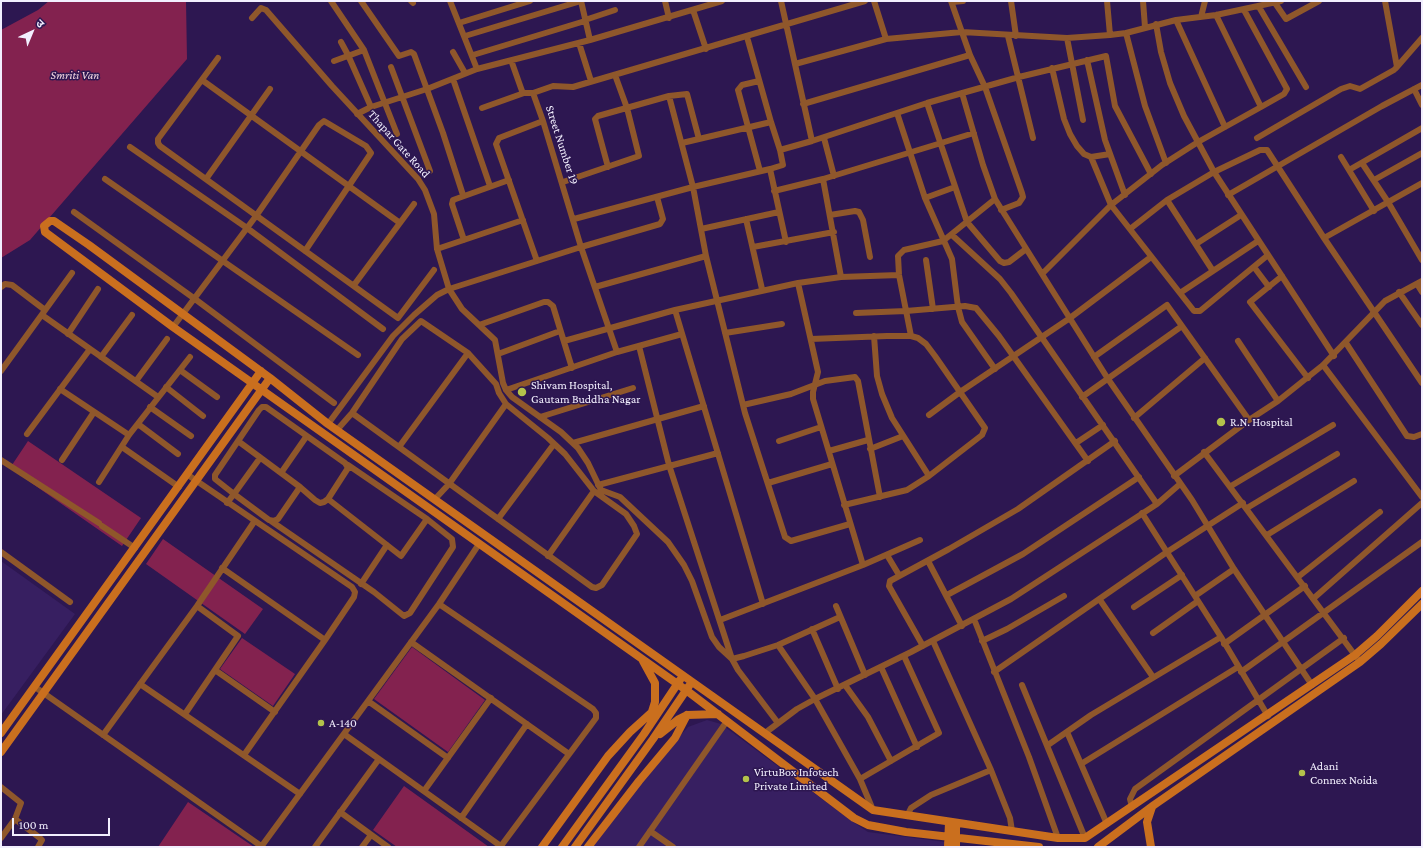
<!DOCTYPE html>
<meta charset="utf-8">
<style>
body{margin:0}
#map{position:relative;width:1423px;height:848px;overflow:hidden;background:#2d1751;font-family:"Crimson Pro","Noto Sans Devanagari",serif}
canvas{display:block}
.frame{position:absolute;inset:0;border:2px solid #f2effe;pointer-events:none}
.north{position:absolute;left:12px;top:12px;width:40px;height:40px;-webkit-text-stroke:3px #2d1751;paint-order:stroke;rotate:44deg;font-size:11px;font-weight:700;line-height:16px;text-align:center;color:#f2effe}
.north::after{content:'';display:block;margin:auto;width:14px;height:18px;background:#f2effe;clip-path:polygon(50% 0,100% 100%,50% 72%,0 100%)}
.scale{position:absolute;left:12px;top:818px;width:98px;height:18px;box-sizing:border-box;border:2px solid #f2effe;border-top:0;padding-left:5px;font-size:12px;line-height:14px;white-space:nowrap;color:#f2effe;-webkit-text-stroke:3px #2d1751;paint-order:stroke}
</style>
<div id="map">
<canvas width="1423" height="848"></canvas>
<div class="frame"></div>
<div class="north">उ</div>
<div class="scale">100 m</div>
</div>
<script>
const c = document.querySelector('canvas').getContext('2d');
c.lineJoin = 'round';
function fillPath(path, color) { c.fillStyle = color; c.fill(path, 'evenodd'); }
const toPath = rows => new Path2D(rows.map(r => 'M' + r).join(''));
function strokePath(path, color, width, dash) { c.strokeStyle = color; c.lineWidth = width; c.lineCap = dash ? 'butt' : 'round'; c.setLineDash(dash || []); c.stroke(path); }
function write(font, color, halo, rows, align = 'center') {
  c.font = font + ' "Crimson Pro",serif'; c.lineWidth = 3; c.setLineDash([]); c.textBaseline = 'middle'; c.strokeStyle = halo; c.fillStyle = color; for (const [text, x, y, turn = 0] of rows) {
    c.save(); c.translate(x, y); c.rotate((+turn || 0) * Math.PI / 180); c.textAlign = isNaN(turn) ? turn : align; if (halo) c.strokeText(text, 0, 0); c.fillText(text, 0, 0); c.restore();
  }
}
const built = toPath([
 [1,561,75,614,1,715],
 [707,720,721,724,853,822,868,832,945,842,945,847,588,847,611,815,688,727]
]);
const green = toPath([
 [49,1,186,1,187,59,30,240,1,258,1,30,38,10],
 [28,441,141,518,122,546,10,468],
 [163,539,263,609,245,634,146,564],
 [242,638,295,674,273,706,220,669],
 [412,647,485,700,448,752,374,699],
 [404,786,489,847,397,847,373,830],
 [188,802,254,847,158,847]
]);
const street = toPath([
 [331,1,364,50,397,134],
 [361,1,399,56,411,52,414,54,443,133,463,195],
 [411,1,413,3],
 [450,1,477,69],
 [581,1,590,40],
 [665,1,669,18],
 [781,1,812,141,927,103,1019,77,1106,56,1115,106,1151,174],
 [874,1,886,39,962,32,1067,38,1110,35,1126,33,1176,20,1216,15,1281,1],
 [951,1,970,55,985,87,1022,193,1023,197,1019,203,1001,210],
 [1011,1,1016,36],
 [1107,1,1110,35],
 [1143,1,1145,27],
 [952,2,963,1],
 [1275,3,1286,19,1319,1],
 [1259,7,1306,87],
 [693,10,706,49],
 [1244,10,1287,89,1284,94,1261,107],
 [1216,15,1261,107,1198,142,1162,165,1111,205,1042,274,1108,379,1192,500,1234,569,1312,685],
 [1201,17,1205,1],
 [252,18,261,8,266,10,332,86,418,179,425,190,434,214,437,249,449,289,462,309,495,340,503,383,506,390,512,397,561,432,578,448,588,463,601,490,620,497,668,542,684,565,692,581,712,637,719,647,732,659,744,656,778,645,840,617],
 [585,20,615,10],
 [1176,20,1225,127],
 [459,23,530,1],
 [1156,24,1161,52,1170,83,1184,116,1214,172,1334,356],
 [1126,33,1145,106,1166,163],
 [465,36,581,1],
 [1008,36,1033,138],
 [1067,38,1083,120],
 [341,42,348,55,371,107],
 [579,43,591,81],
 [453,52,465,73],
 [473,55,585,21],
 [218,58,158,139,158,143,160,146,398,318,434,270],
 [511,60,522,91,524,93,533,93,543,121,581,247,617,352],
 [1087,60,1105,140,1125,195],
 [334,61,364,50],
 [795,64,886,39],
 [391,67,430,171],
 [1052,68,1064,119,1070,134,1077,146,1084,154,1091,157,1110,154],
 [1396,68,1422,38],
 [453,79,490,186],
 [202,80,400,223],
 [759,81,742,85,738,90,760,171],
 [1414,89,1422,105],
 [533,93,553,86,573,87,865,1],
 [962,93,983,165,995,199,1042,274],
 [669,96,687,94,699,139],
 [927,103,967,222,1000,261,1004,263,1009,262,1026,249],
 [803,104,970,55],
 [482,108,524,93],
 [897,113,925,198,952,259,958,307,962,322,995,369],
 [357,114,371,107,427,89,477,69,590,40,722,1],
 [771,122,780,150],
 [824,138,834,176],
 [1257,138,1341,89,1350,86,1360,89,1394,70,1397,67,1385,1],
 [682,143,771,122,747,37],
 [130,147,247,228,383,329],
 [1091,157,1111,205,1194,311,1200,311,1268,255],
 [1341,157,1374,211],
 [1362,163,1388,202,1422,260],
 [608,167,595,119,598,116,669,96,693,187,706,256],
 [770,169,783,165,780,150,812,141],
 [1349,170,1422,128],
 [105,179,358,355],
 [206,179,270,89],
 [823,179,841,277],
 [1374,180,1422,153],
 [563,182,639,156,627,108,615,75],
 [774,191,823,179,974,133],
 [1228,195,1382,106,1422,85],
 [925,198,955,187],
 [1167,200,1214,172,1260,150,1267,150,1324,238,1422,383],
 [74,212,195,299,334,403],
 [830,215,855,211,859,212,863,220,870,257],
 [574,219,693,187,770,169,786,242],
 [746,219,762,289],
 [701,229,779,212],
 [1130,229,1167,200,1213,271],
 [952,235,1000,279,1011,293,1157,504],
 [1324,238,1422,183],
 [464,240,452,204,453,200,509,180],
 [1196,244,1241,215],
 [753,247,834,232],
 [437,249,523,220],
 [926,260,933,309],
 [537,261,496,144,499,138,543,121],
 [1254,267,1269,287],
 [1282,276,1250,302,1308,378],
 [798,283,841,277,899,275],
 [1417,284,1422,292],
 [354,285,414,204],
 [1,287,5,284,12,285,45,310],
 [595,287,706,256,745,413,785,537,791,541,850,524],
 [1399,292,1422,325],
 [1180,293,1258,241],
 [675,310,763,604],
 [856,313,906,311,965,306,976,308,999,336,1088,461],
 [42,315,158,397],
 [479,325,544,302,548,302,553,306,572,368],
 [173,327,256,216,319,125,324,121,366,146,371,153,305,251],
 [725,333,782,324],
 [68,334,98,289],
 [874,336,877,376,882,394,892,418,929,476],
 [911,336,899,275,898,256,904,250,943,241,995,199],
 [811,339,887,336,911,336,918,338,926,344,935,356,985,428,982,435,929,476,907,490,844,505],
 [564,341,675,310,798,283,818,372,813,392,813,399,863,565],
 [1238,341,1278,401],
 [1346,343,1407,436,1414,437,1422,434],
 [639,346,669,465,732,659,738,670,778,723],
 [498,354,560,331],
 [101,357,132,315],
 [1094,357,1167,305,1249,420],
 [1323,365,1422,497],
 [180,370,217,397],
 [1,371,72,273],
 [136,381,167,339],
 [166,387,203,416],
 [60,389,129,435],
 [506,390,617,352,682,334],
 [1082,397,1182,326],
 [743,405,791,394,825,381,855,377,858,381,880,497],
 [150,407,191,436],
 [929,415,960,392,1070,318,1151,257],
 [540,417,633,388],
 [1134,418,1205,358],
 [138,424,178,454],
 [328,424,393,336,414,315,437,295,449,289,581,247,660,224,663,219,657,197],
 [337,430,352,413,402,339,421,321,468,353,496,384,499,393,506,404,548,438,565,454,594,491,626,514,634,526,637,534,602,585,596,588,592,587,352,413],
 [27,434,90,349],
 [238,441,300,487],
 [779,441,821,427],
 [573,443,704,406],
 [1076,443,1103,425],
 [122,447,179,487],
 [399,447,468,353],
 [870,449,903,436],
 [829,451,868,440],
 [1204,452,1357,658],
 [1,460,99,523],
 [62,460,94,412],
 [281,473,306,437],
 [188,475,352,587,355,592,354,597,325,640,244,755],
 [1174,476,1249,420,1278,401,1323,365,1385,301,1422,281],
 [99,482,129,435,190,357],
 [768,483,832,464],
 [598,485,718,453],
 [1231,486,1333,425],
 [328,499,401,556,427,519],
 [435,499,449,484,506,404],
 [227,503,234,494,269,520,274,521,278,519,300,487,315,500,320,503,324,502,328,499,348,468,345,463,266,407,262,407,259,410,215,475,215,479,234,494,260,458],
 [1247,508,1337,454],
 [1142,513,1221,637,1268,716],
 [498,519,554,444],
 [271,521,374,592,404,616,410,613,453,547,452,539,427,519,348,465],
 [102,526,135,548],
 [1267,535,1354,481],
 [1,552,70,602],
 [887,555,899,575],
 [548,556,594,491],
 [928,561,962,626],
 [222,568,325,640],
 [1298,577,1380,512],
 [361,584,387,545],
 [947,595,1023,554,1139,477],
 [1195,596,1234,569],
 [1314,598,1422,503],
 [1100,600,1153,677],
 [439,604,593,709,596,713,596,718,501,846],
 [836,606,865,675],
 [1134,607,1182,575],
 [974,619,1029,757,1058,838],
 [720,620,863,565,920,540],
 [812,629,838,689],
 [1153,633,1198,601],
 [933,641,991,770,1010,818,1012,831],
 [982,641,1007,629,1064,596],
 [411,642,569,754],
 [1224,644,1305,586],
 [778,645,815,699,860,779,873,810],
 [923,646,889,586,890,581,949,549,1018,509,1115,441],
 [881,667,917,747],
 [215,670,275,712],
 [994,672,1167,552,1243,503],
 [1241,672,1422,542],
 [140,684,300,794],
 [845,685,868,717,891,761],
 [1022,685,1085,838],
 [35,687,261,846],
 [368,701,448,758],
 [185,714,238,636,197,606],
 [1067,732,1081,764],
 [765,733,797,709,815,699,911,652,1011,599,1157,504,1180,484],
 [344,734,502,847],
 [103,735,197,606,254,522],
 [1048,745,1091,715,1221,637],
 [860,779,939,733,904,656],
 [1,787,21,803,15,819],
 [424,791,491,698],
 [1132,807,1130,799,1135,789,1344,638],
 [340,812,388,847],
 [907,816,911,808,931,795,991,770],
 [461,818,527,724],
 [1107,824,1081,764,1238,667],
 [650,831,673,847],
 [1,838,15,819,40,838,42,840,38,847],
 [261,847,439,604,479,544],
 [315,847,379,759],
 [362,847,371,835],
 [639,847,727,721]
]);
const secondary = toPath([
 [643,661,655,683,655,702,650,718],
 [1,733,261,371],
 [660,734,679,719,687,715,718,714],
 [1,752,270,378],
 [542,847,608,756,630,732,651,713],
 [562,847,644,734,680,680],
 [575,847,653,739,689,686],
 [588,847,639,781,675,738,687,715],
 [948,847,949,822],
 [956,847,956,824],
 [1039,847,906,832,868,825,854,818,686,690,173,327,45,232,44,226,50,221,54,221,89,245,270,378,328,424,873,810,1058,838,1085,838,1355,655,1377,636,1422,591],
 [1098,847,1154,805,1360,662,1381,644,1422,604],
 [1151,847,1147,822,1152,807]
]);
const markers = [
 [522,392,5,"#b3c24b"],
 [1221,422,5,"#b3c24b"],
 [321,723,4,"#b3c24b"],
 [1302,773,4,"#b3c24b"],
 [746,779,4,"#b3c24b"]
];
const parkNames = [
 ["Smriti Van",75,75]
];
const streetNames = [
 ["Thapar Gate Road",399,144,48],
 ["Street Number 19",562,145,72]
];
const poiNames = [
 ["Shivam Hospital,",531,385],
 ["Gautam Buddha Nagar",531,399],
 ["R.N. Hospital",1230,422],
 ["A-140",329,723],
 ["Adani",1310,766],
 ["Connex Noida",1310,780],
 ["VirtuBox Infotech",754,772],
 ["Private Limited",754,786]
];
fillPath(built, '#371f61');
fillPath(green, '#83224f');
strokePath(street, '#8f572b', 6);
strokePath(secondary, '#ca6f1e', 8);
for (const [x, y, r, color] of markers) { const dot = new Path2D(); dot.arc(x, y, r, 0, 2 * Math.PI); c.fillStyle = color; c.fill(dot); strokePath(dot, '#2d1751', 1.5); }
write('italic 12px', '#f4d6e0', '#2d1751', parkNames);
write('12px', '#f2effe', '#2d1751', streetNames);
write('12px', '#f2effe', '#2d1751', poiNames, 'left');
</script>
